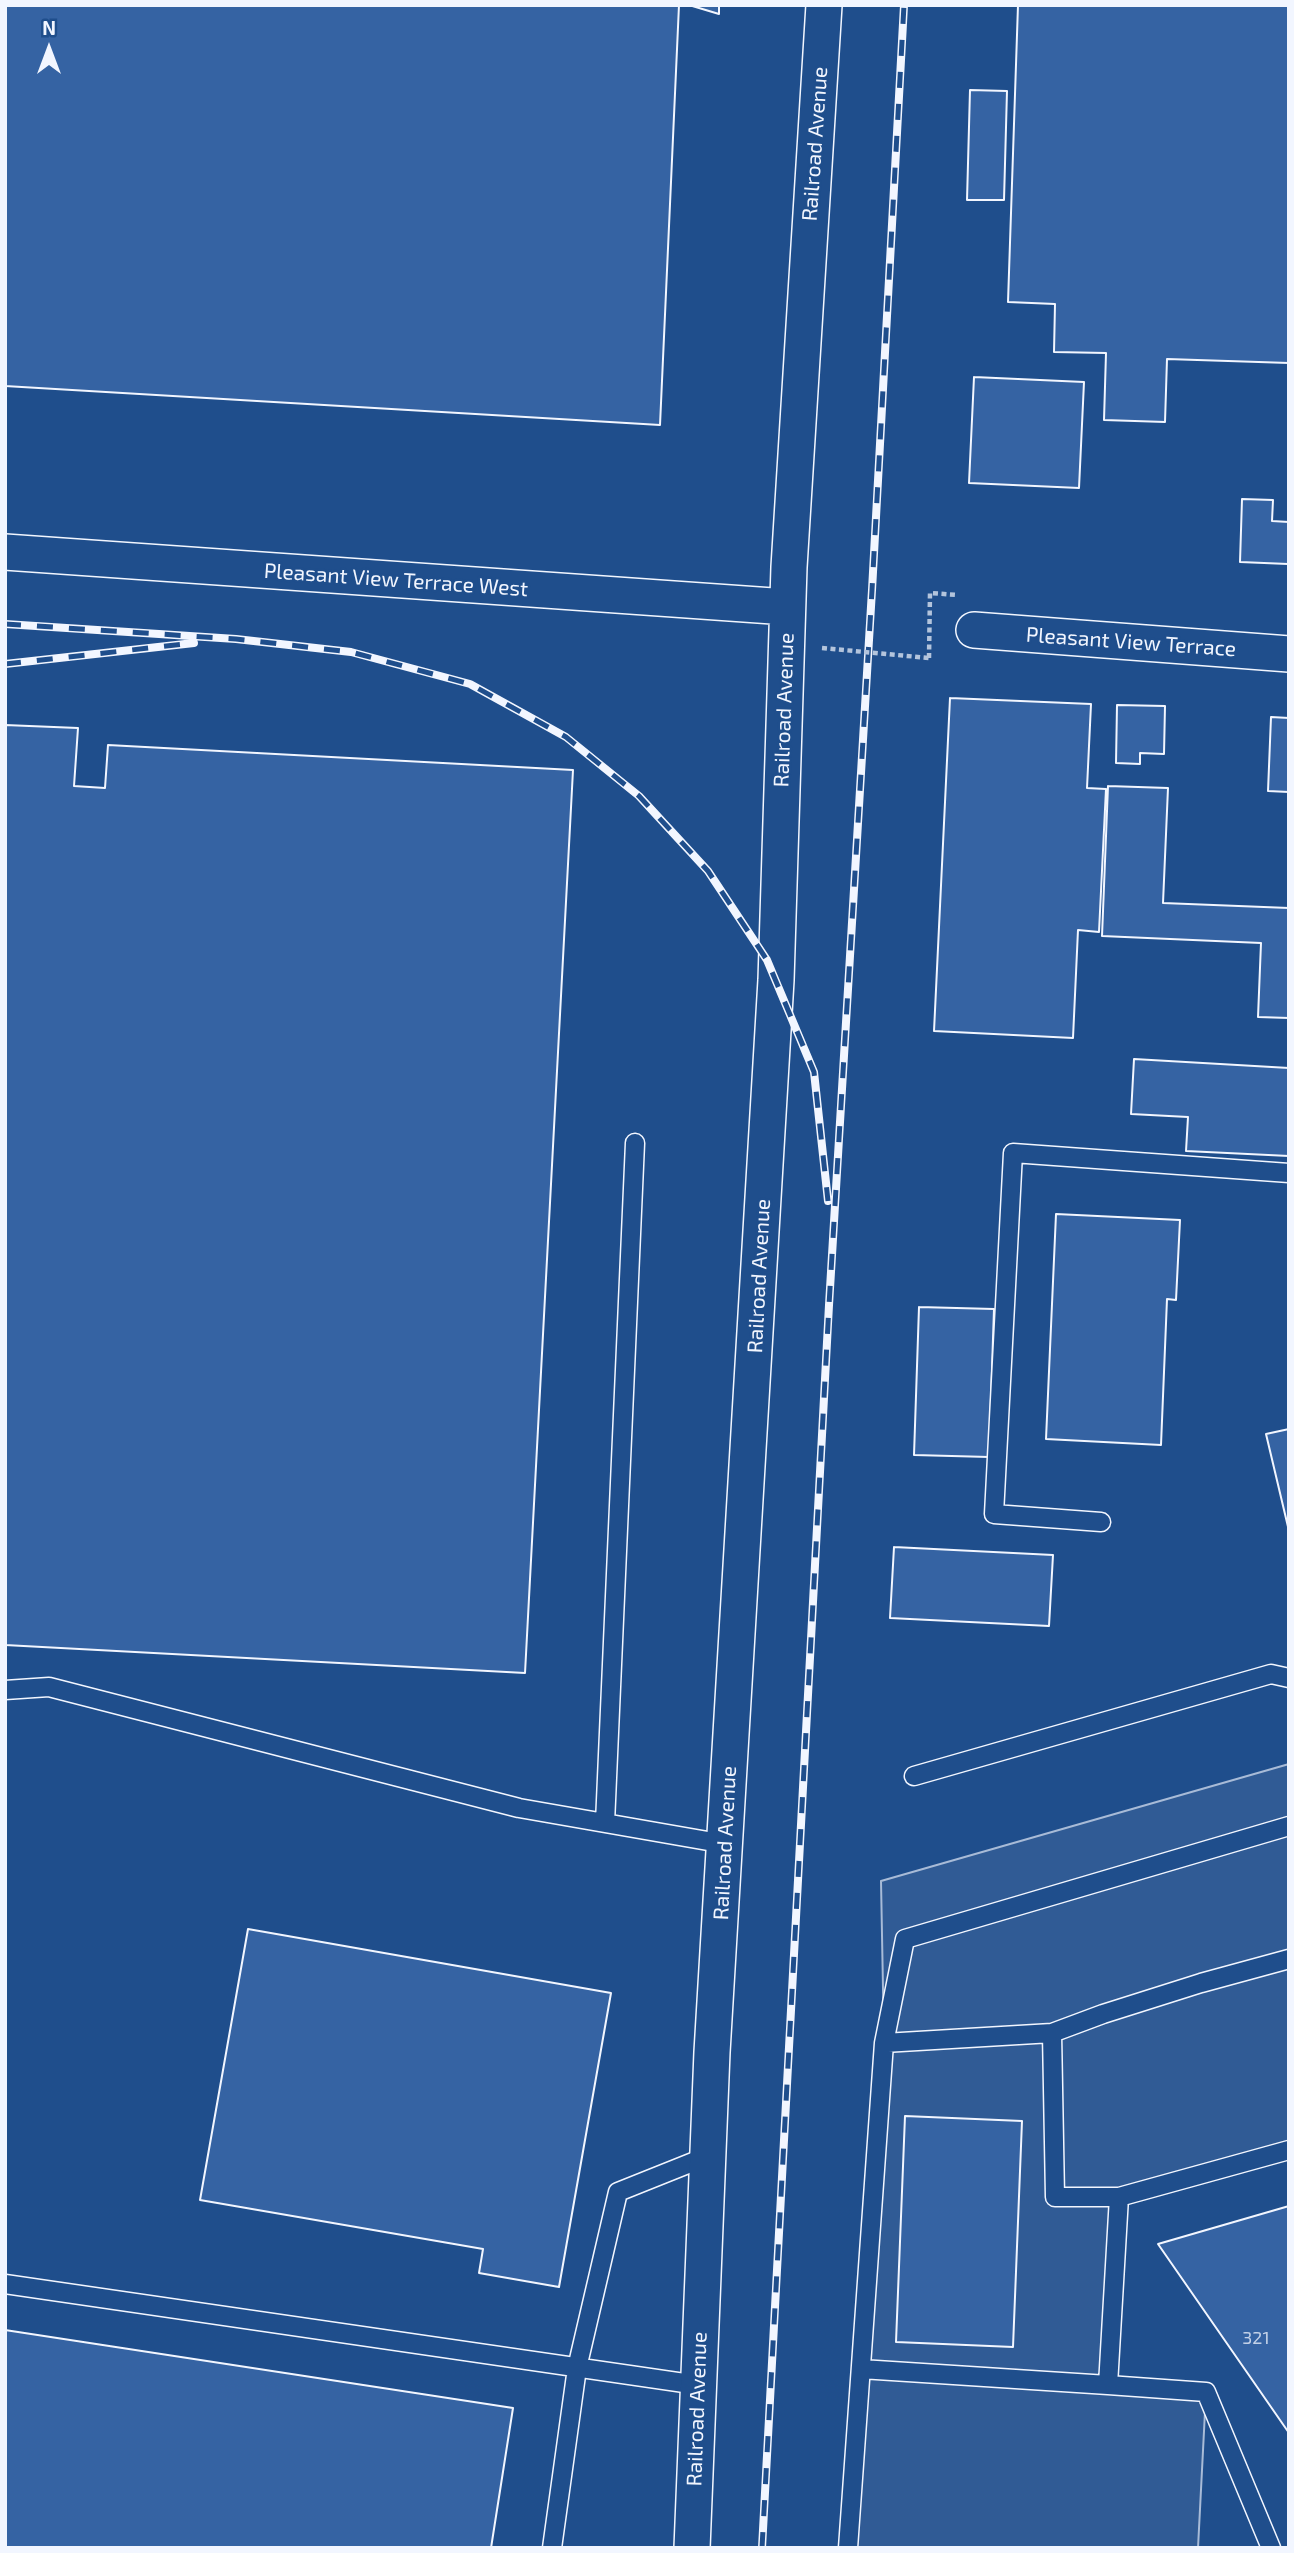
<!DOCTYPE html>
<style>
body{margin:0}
#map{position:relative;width:1294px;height:2553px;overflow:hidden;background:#1f4e8c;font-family:"Exo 2",sans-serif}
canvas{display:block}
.frame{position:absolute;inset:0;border:7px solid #f2f6ff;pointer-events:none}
.north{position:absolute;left:14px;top:14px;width:70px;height:70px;-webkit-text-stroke:5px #1f4e8c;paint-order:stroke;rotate:0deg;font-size:19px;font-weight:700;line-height:28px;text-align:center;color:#f2f6ff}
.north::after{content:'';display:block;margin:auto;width:24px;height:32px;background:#f2f6ff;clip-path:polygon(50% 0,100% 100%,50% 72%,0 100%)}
</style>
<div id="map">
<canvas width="1294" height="2553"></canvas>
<div class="frame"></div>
<div class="north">N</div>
</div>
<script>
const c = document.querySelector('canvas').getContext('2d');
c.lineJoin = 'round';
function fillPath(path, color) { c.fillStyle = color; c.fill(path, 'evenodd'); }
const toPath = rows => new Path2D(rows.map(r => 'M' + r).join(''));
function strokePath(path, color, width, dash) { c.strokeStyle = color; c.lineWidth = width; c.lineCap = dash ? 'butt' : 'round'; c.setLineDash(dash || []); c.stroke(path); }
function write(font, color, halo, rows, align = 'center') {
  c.font = font + ' "Exo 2",sans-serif'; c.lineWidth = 5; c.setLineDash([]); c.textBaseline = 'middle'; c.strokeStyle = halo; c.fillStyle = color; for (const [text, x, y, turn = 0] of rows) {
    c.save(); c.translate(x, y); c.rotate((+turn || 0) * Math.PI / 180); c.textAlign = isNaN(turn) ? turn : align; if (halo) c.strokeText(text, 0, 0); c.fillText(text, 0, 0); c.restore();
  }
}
const built = toPath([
 [1289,1764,1289,2150,1119,2197,1108,2385,1206,2392,1198,2548,848,2548,884,2043,881,1881,1289,1764]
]);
const building = toPath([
 [5,5,679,5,660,425,5,386,5,5],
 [689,5,719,5,719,14,689,5],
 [1018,5,1289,5,1289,363,1167,359,1165,422,1104,420,1106,353,1054,352,1055,304,1008,302,1018,5],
 [970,90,1007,91,1004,200,967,200,970,90],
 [974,377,1084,382,1079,488,969,483,974,377],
 [1242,499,1273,500,1272,521,1289,522,1288,564,1240,562,1242,499],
 [950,698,1091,704,1087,788,1106,789,1099,932,1078,930,1073,1038,934,1031,950,698],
 [1117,705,1165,706,1164,754,1140,753,1140,764,1116,763,1117,705],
 [1271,717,1289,718,1289,792,1268,791,1271,717],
 [5,725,78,728,74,786,105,788,108,745,573,770,525,1673,5,1645,5,725],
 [1108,786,1168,788,1163,903,1289,908,1289,1018,1258,1017,1261,943,1102,936,1108,786],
 [1134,1059,1289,1068,1289,1156,1186,1151,1188,1117,1131,1114,1134,1059],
 [1056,1214,1180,1220,1176,1300,1167,1299,1161,1445,1046,1439,1056,1214],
 [919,1307,994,1309,989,1457,914,1455,919,1307],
 [1289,1429,1289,1531,1266,1434,1289,1429],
 [894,1547,1053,1555,1049,1626,890,1618,894,1547],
 [248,1929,611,1993,559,2287,479,2273,483,2249,200,2200,248,1929],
 [905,2116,1022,2121,1013,2347,896,2342,905,2116],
 [1289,2206,1289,2433,1158,2244,1289,2206],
 [5,2330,513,2408,491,2548,5,2548,5,2330]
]);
const path = toPath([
 [929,658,930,593,958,595]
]);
const lane = toPath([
 [1101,1522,994,1514,1013,1153,1289,1173],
 [5,1690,49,1687,519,1808,725,1844],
 [914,1776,1271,1674,1289,1678],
 [605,1823,635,1143],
 [1052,2033,1103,2014,1201,1983,1289,1959],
 [884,2043,905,1939,1289,1826],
 [1119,2197,1108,2385,1206,2392,1271,2548],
 [5,2284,698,2385],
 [861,2369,1108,2385],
 [552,2548,577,2368,618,2192,708,2156],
 [848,2548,884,2043,1052,2033,1055,2197,1119,2197,1289,2150]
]);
const street = toPath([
 [5,552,787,607],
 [974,630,1289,654],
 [692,2548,712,2052,776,980,789,567,824,5]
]);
const rail = toPath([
 [5,624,236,639,351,652,470,684,566,737,639,796,708,871,767,960,814,1072,828,1201],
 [5,664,194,643],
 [762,2548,829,1305,872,590,904,5]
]);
const pathBridge = toPath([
 [822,648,929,658]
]);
const numberNames = [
 ["321",1256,2338]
];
const streetNames = [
 ["Railroad Avenue",815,144,-86],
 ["Pleasant View Terrace West",396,580,4],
 ["Pleasant View Terrace",1131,642,4],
 ["Railroad Avenue",784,710,-88],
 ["Railroad Avenue",759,1276,-87],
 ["Railroad Avenue",725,1843,-87],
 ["Railroad Avenue",697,2409,-88]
];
fillPath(built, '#305b95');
strokePath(built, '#a8bbd7', 2);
fillPath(building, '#3563a3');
strokePath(building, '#f2f6ff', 2);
strokePath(lane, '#f2f6ff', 21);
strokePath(street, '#f2f6ff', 38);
strokePath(path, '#b3c4dc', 4.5, [5, 3.5]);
strokePath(lane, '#1f4e8c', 18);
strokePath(street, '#1f4e8c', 35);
strokePath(rail, '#f2f6ff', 8);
strokePath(rail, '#1f4e8c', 5, [16]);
strokePath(pathBridge, '#b3c4dc', 4.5, [5, 3.5]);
write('18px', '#c3d1e8', null, numberNames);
write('21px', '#f2f6ff', '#1f4e8c', streetNames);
</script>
